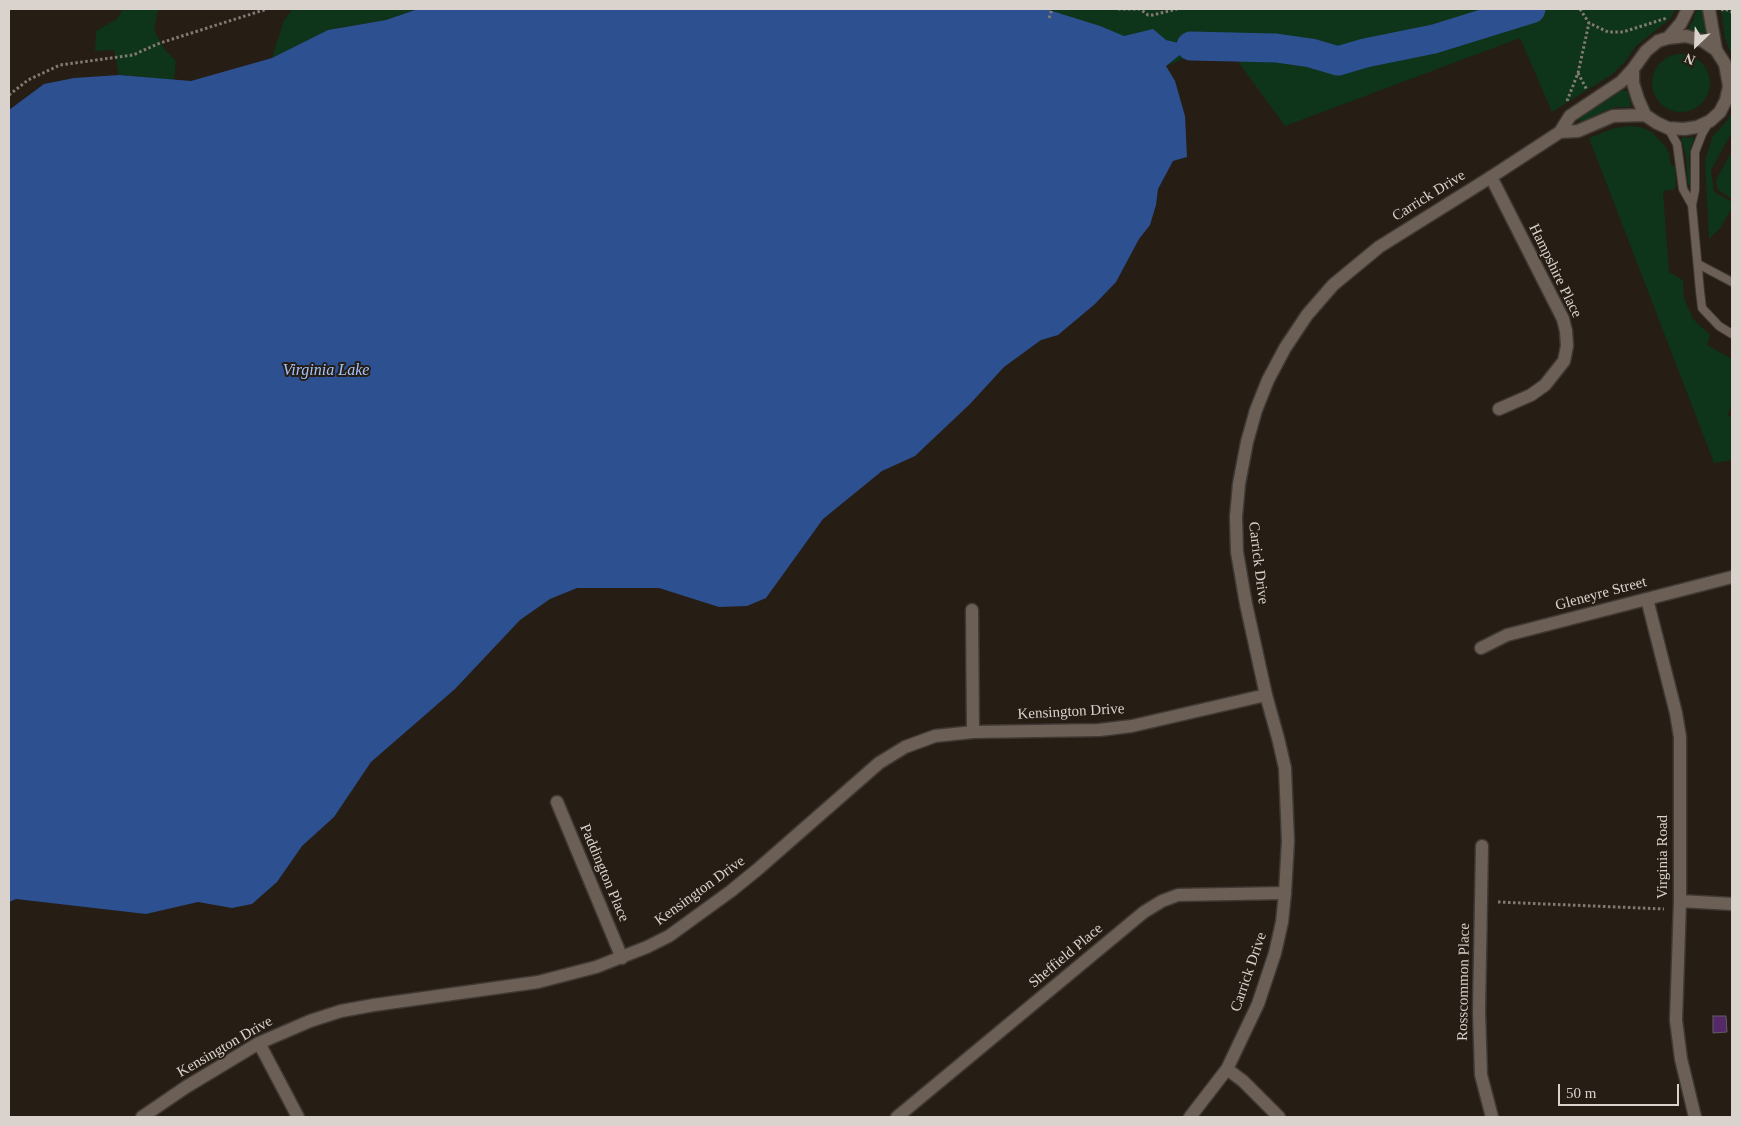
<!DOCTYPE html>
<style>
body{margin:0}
#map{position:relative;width:1741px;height:1126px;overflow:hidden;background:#261d15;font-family:"Times New Roman",serif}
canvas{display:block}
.frame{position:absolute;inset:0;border:10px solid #d9d2cd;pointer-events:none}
.north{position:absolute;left:1671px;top:20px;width:50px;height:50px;-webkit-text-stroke:4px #261d15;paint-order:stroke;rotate:204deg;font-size:14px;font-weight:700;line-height:20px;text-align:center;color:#d9d2cd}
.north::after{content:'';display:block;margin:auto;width:18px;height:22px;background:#d9d2cd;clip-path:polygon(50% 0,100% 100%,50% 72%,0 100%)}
.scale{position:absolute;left:1558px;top:1084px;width:121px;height:22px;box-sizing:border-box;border:2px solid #d9d2cd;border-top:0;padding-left:6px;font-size:15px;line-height:18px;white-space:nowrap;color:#d9d2cd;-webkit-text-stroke:4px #261d15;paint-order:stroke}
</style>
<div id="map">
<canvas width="1741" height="1126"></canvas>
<div class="frame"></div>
<div class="north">N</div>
<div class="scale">50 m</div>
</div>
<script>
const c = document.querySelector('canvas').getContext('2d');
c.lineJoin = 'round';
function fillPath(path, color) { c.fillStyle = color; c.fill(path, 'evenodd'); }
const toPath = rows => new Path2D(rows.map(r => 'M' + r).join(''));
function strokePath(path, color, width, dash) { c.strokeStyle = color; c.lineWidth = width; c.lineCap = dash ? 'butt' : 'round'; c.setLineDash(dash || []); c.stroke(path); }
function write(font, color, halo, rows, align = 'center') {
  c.font = font + ' "Times New Roman",serif'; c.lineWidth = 4; c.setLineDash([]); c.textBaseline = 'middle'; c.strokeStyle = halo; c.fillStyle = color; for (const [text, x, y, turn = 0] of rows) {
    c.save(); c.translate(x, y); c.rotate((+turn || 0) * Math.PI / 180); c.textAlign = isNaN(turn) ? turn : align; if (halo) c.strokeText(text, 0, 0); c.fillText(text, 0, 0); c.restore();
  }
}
const green = toPath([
 [123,9,158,9,154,30,165,50,176,61,174,80,119,75,114,50,95,51,96,31,117,19],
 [293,9,418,9,386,20,328,30,272,58,284,20],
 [1033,9,1676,9,1670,19,1636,46,1624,63,1611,75,1552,112,1520,38,1285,126,1237,60,1183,59,1166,66,1162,51],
 [1697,9,1703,9,1706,28,1705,34,1690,30,1689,27,1693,21],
 [1721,9,1732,9,1732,56,1725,38],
 '1652 83a29 29 0 1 1 58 0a29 29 0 1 1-58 0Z',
 [1623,90,1628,92,1631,105,1630,107,1616,107,1604,111,1586,121,1581,122,1580,121,1580,118],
 [1732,113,1732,132,1711,170,1714,192,1732,202,1732,207,1721,227,1709,239,1705,161,1712,137,1725,123],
 [1627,126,1640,127,1652,132,1666,147,1669,153,1671,166,1675,166,1676,187,1673,190,1663,191,1669,272,1683,280,1684,298,1693,319,1710,335,1707,345,1732,359,1732,405,1727,415,1732,418,1732,460,1714,463,1589,138,1615,128],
 [1694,137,1689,157,1691,185,1688,185,1686,155,1681,138],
 [1732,151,1732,199,1718,190,1716,180]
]);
const water = toPath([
 [418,9,1033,9,1049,10,1100,26,1124,36,1153,29,1166,40,1191,46,1166,66,1175,81,1185,116,1187,157,1173,161,1158,189,1156,205,1150,225,1139,239,1116,282,1095,304,1058,335,1041,340,1004,367,970,404,915,456,882,471,823,519,766,598,747,606,719,607,659,588,577,588,550,599,520,620,455,689,371,762,334,817,302,846,277,882,252,904,232,908,198,902,146,914,16,899,9,902,9,110,44,84,74,78,119,75,191,81,272,58,328,30,386,20]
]);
const river = toPath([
 [1191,46,1276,48,1311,53,1338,61,1365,53,1434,39,1531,9]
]);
const building = toPath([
 [1713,1016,1726,1016,1727,1032,1713,1033,1713,1016]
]);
const path = toPath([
 [1118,9,1140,9,1148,15,1153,15,1177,9],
 [1580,9,1589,23,1608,32,1623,32,1667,18],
 [1721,10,1725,9,1732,12],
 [1049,18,1052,9],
 [1578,73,1587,90],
 [9,95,28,80,60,65,133,55,160,43,267,9],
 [1567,101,1578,73,1589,23],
 [1498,902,1664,909]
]);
const service = toPath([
 [1709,122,1702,134,1695,152,1695,190,1692,205,1700,291,1702,308,1719,326,1732,334],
 [1668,128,1677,144,1683,189,1692,205],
 [1698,264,1732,282]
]);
const minor = toPath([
 [1491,177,1563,319,1566,331,1567,346,1564,361,1545,385,1531,395,1499,409],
 [1647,599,1676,713,1680,737,1680,901,1676,1020,1681,1059,1695,1117],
 [972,610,973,732],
 [1481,648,1507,635,1732,577],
 [557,802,622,958],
 [1482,846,1479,1011,1481,1075,1492,1117],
 [1680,901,1732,904],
 [259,1043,298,1117],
 [1227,1069,1243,1081,1279,1117],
 [142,1117,186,1087,259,1043,310,1021,341,1011,374,1005,538,982,596,967,647,947,669,936,731,891,758,869,879,763,905,747,935,736,973,732,1099,730,1132,726,1266,695],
 [897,1117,1144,912,1162,901,1178,895,1285,893]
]);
const tertiary = toPath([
 [1668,38,1681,23,1688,9],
 [1633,69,1633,83,1638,99,1645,115,1657,123,1668,128,1684,129,1697,127,1710,121,1720,112,1726,100,1729,86,1725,64,1716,50,1709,9],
 [1560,132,1578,131,1613,116,1645,115],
 [1190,1117,1227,1069,1258,1004,1275,953,1282,922,1285,893,1288,841,1285,768,1278,738,1266,695,1246,604,1237,552,1236,517,1239,484,1247,442,1256,410,1268,380,1285,348,1307,315,1333,285,1379,247,1491,177,1560,132,1570,116,1621,82,1633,69,1646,51,1658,41,1668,38,1686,36,1703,41,1716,50]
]);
const streetNames = [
 ["Carrick Drive",1429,196,-32],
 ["Hampshire Place",1555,271,64],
 ["Carrick Drive",1258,563,83],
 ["Gleneyre Street",1601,594,-15],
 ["Kensington Drive",1071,712,-3],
 ["Virginia Road",1663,857,-90],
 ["Paddington Place",604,873,67],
 ["Kensington Drive",700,891,-36],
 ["Sheffield Place",1066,956,-40],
 ["Carrick Drive",1249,972,-71],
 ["Rosscommon Place",1464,982,-89],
 ["Kensington Drive",225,1047,-30]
];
const waterNames = [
 ["Virginia Lake",326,371]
];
fillPath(green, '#0e341a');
fillPath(water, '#2c5090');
strokePath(river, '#2c5090', 29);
fillPath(building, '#552867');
strokePath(building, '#645c68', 1);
strokePath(service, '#3f3833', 10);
strokePath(minor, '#3f3833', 15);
strokePath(tertiary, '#3f3833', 15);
strokePath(path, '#827a73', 3, [2.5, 2.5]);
strokePath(service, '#6b5f56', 8);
strokePath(minor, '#6b5f56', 12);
strokePath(tertiary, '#6b5f56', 12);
write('15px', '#d9d2cd', '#261d15', streetNames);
write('italic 16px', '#a4c4fc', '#261d15', waterNames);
</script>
